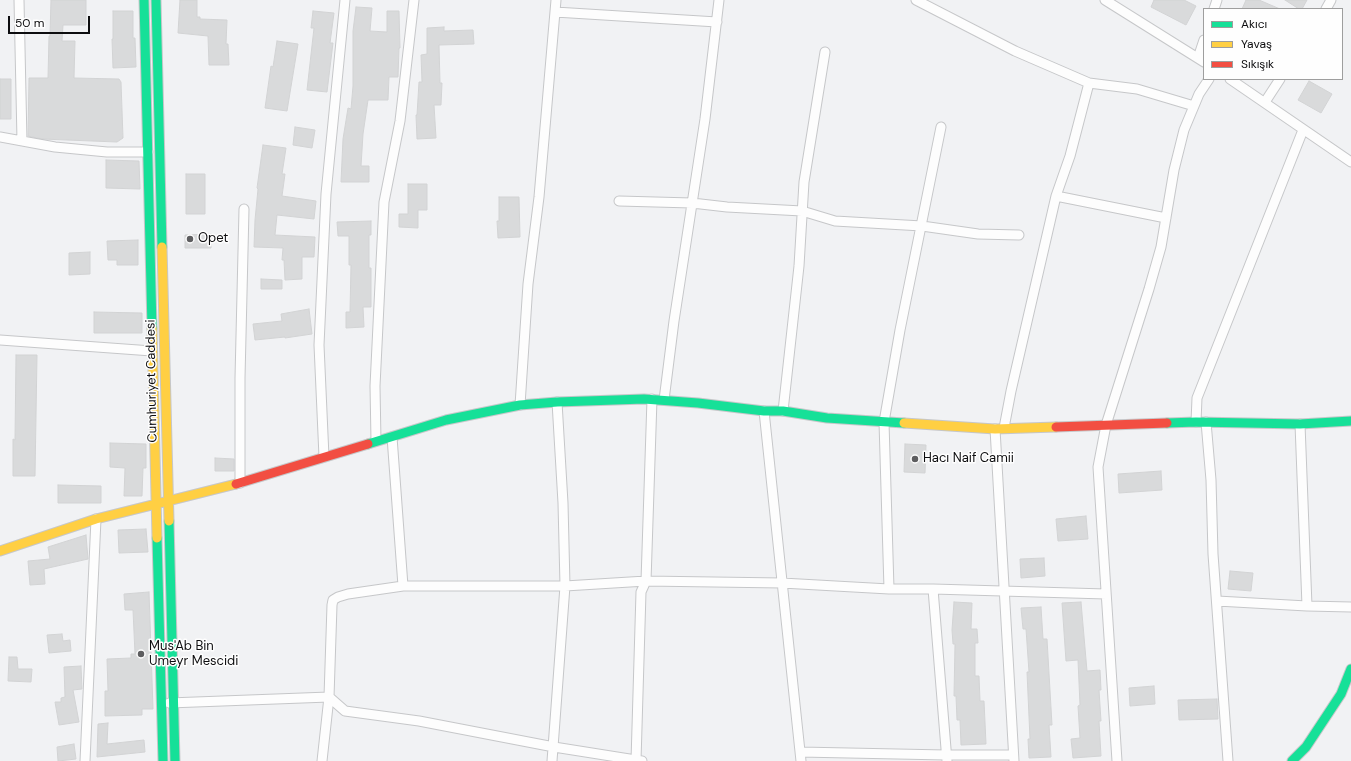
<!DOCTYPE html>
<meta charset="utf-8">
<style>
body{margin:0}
#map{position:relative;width:1351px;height:761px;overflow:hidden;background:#f1f2f4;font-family:"DM Sans",sans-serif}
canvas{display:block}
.legend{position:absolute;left:1203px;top:8px;width:140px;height:72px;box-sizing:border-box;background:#fefefe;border:1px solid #9e9e9e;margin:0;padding:5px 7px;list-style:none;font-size:12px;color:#0d0d0f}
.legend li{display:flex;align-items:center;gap:8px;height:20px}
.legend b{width:20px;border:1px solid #9e9e9e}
.scale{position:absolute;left:8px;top:16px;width:82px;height:18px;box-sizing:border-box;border:2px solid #0d0d0f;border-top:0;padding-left:5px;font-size:12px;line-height:14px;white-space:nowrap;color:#0d0d0f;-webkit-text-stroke:3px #fefefe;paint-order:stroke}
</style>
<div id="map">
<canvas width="1351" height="761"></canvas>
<ul class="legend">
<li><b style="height:5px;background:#16e098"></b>Akıcı</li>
<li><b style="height:5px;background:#ffcf43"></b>Yavaş</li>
<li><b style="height:5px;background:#f24e42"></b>Sıkışık</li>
</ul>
<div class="scale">50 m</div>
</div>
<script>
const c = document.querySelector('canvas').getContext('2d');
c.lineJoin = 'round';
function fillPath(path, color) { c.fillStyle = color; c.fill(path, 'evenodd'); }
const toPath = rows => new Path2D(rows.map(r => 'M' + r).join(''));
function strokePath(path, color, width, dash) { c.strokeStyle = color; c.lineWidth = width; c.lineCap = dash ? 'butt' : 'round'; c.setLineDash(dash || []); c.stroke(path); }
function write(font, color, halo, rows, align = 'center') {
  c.font = font + ' "DM Sans",sans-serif'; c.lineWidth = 3; c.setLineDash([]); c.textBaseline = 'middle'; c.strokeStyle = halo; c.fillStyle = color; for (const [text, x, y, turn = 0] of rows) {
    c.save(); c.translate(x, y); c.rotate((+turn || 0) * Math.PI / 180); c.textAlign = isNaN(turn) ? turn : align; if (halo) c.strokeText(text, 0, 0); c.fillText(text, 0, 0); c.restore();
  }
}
const building = toPath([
 [51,0,86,0,86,25,63,25,62,41,75,41,74,78,119,79,121,82,123,138,117,142,42,139,28,136,29,78,48,78,49,36,50,36,51,0],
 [180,0,197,0,197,17,200,17,200,19,227,20,226,44,228,44,229,65,209,65,208,36,178,33,180,0],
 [1154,0,1184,0,1196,6,1186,25,1151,7,1154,0],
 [1246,0,1259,0,1280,9,1242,9,1246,0],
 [1285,0,1307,0,1302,9,1299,9,1285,0],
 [356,7,372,8,370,31,387,32,387,11,399,11,400,48,399,48,398,77,389,77,388,100,368,100,363,134,361,166,369,166,369,182,341,182,343,139,348,108,351,109,353,86,353,31,356,7],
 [113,11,133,11,133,38,135,38,136,67,113,68,112,39,113,39,113,11],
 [313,11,334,13,330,43,333,43,327,92,307,90,314,28,311,28,313,11],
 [444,27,444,31,473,30,474,44,439,45,440,83,442,83,441,105,434,105,436,138,417,139,416,115,417,115,419,82,422,82,421,55,427,54,427,28,444,27],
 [277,41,298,44,287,111,265,108,271,66,273,67,277,41],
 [0,79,11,79,11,119,0,119,0,79],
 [1309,81,1332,94,1321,113,1298,100,1309,81],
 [295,127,315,130,312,148,293,145,295,127],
 [263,145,286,148,282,174,285,174,282,196,316,201,314,219,277,215,275,235,315,237,314,257,302,257,302,279,285,280,284,260,282,260,283,248,254,247,255,220,258,189,257,188,263,145],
 [106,160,139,161,140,189,106,188,106,160],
 [186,174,205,174,205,214,186,214,186,174],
 [408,184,427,184,427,210,418,210,418,228,399,227,399,214,408,214,408,184],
 [499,197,519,197,520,237,498,238,497,221,499,221,499,197],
 [371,221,371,235,369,235,369,268,371,268,371,307,363,307,364,327,346,328,346,312,350,312,351,265,349,265,349,236,338,236,337,222,371,221],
 [211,234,211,248,185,248,185,235,211,234],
 [138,240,138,265,117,265,117,260,108,260,107,241,138,240],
 [90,252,90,274,69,275,69,253,90,252],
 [261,279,282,280,282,289,261,289,261,279],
 [309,309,312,334,285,338,285,337,255,340,253,324,282,321,281,314,309,309],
 [94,312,142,313,142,333,94,333,94,312],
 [16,355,37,355,35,476,13,476,13,439,15,440,16,355],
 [110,443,146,444,146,468,143,468,142,496,124,496,125,468,110,467,110,443],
 [905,444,926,445,925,473,904,472,905,444],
 [215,458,234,459,234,471,215,471,215,458],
 [1161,471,1162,490,1119,493,1118,474,1161,471],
 [58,485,101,486,101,503,58,503,58,485],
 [1086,516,1088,539,1058,541,1056,519,1086,516],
 [146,529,148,552,119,553,118,530,146,529],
 [86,535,88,559,44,569,45,584,30,585,28,561,50,559,48,547,86,535],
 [1044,558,1045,576,1021,578,1020,559,1044,558],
 [1230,571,1253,573,1251,591,1228,589,1230,571],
 [149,592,153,709,142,709,142,715,105,716,105,691,108,691,107,659,131,658,131,654,135,654,133,610,125,610,124,594,149,592],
 [954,602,972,603,971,629,977,629,978,643,975,643,975,676,979,676,980,701,984,701,986,744,961,745,960,720,957,720,956,696,954,696,955,644,953,644,952,630,954,602],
 [1081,602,1087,671,1100,670,1101,690,1099,690,1101,721,1099,721,1101,756,1073,758,1071,739,1080,738,1078,706,1080,705,1078,660,1066,661,1062,603,1081,602],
 [1041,607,1043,639,1047,639,1052,725,1049,725,1051,757,1029,758,1028,739,1030,739,1027,672,1029,672,1026,629,1023,629,1021,608,1041,607],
 [62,634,63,641,70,640,71,651,49,653,47,635,62,634],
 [9,657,17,657,18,669,32,669,31,682,8,681,9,657],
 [81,666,82,689,73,690,79,722,59,725,55,702,61,702,61,698,65,697,64,667,81,666],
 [1154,686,1155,704,1130,706,1129,688,1154,686],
 [1217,699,1218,719,1179,720,1178,700,1217,699],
 [108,723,107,744,144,740,145,752,97,757,98,724,108,723],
 [74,744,76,759,58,761,57,747,74,744]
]);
const street = toPath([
 [19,0,22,141],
 [916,0,1015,51,1089,83,1137,89,1194,106],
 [1105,0,1204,62],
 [1214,9,1217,0],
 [1326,9,1331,0],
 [555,12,717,22],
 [1198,58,1204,40],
 [1230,79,1351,162],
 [1265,102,1280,79],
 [0,137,55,147,107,152,148,152],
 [1056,196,1166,218],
 [619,201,692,203,727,207,802,211,835,221,922,226,978,234,1019,235],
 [0,340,152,351],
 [664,400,674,321,705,119,719,0],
 [520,405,528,284,539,197,556,0],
 [764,411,801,761],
 [783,411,799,266,804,182,825,52],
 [1196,422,1197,398,1303,130],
 [1206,422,1211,480,1213,554,1228,761],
 [1300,424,1307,606],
 [1004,428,1011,391,1056,196,1070,156,1089,83],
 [995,429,1014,761],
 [392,437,403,586],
 [376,441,375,386,384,202,400,121,414,0],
 [324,457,319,345,326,194,345,0],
 [240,483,240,378,244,209],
 [889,589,884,422,900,330,941,127],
 [933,589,947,761],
 [1217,601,1307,606,1351,607],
 [169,703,329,697,345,711,419,721,554,747,642,761],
 [800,752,946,755,1013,755],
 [85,761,96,519],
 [322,761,329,697,332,605,333,600,338,597,348,594,403,586,565,586,646,581,782,583,889,589,933,589,1106,594],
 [552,761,565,586,563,503,557,402],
 [636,761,641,592,646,581,652,399],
 [1117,761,1098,467,1106,425,1149,289,1161,247,1174,170,1184,130,1199,94,1209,79]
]);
const fast = toPath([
 [144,0,152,328],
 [156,0,162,247],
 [1167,423,1196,422,1300,424,1351,421],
 [368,444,446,420,520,405,557,402,644,399,698,403,764,411,783,411,827,418,904,423],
 [169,521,175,761],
 [157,538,163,761],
 [1292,761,1306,747,1341,694,1351,669]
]);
const slow = toPath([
 [162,247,169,521],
 [152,328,157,538],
 [904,423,995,429,1056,427],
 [0,551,96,519,236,484]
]);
const jam = toPath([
 [1056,427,1167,423],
 [236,484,368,444]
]);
const markers = [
 [190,239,4,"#5d5d5f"],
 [915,459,4,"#5d5d5f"],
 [141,654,4,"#5d5d5f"]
];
const poiNames = [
 ["Opet",198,239],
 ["Hacı Naif Camii",923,459],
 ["Mus'Ab Bin",149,647],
 ["Umeyr Mescidi",149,662]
];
const streetNames = [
 ["Cumhuriyet Caddesi",152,381,-91]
];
fillPath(building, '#d9dadb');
strokePath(building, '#d2d3d4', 1);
strokePath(street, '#c6c7c9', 11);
strokePath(fast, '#c6c7c9', 11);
strokePath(slow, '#c6c7c9', 11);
strokePath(jam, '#c6c7c9', 11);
strokePath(street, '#fdfdfd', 9);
strokePath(fast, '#16e098', 9);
strokePath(slow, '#ffcf43', 9);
strokePath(jam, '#f24e42', 9);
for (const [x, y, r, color] of markers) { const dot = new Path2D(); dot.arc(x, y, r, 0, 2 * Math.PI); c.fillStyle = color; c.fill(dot); strokePath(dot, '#fefefe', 1.5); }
write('13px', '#0d0d0f', '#fefefe', poiNames, 'left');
write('13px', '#0d0d0f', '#fefefe', streetNames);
</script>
